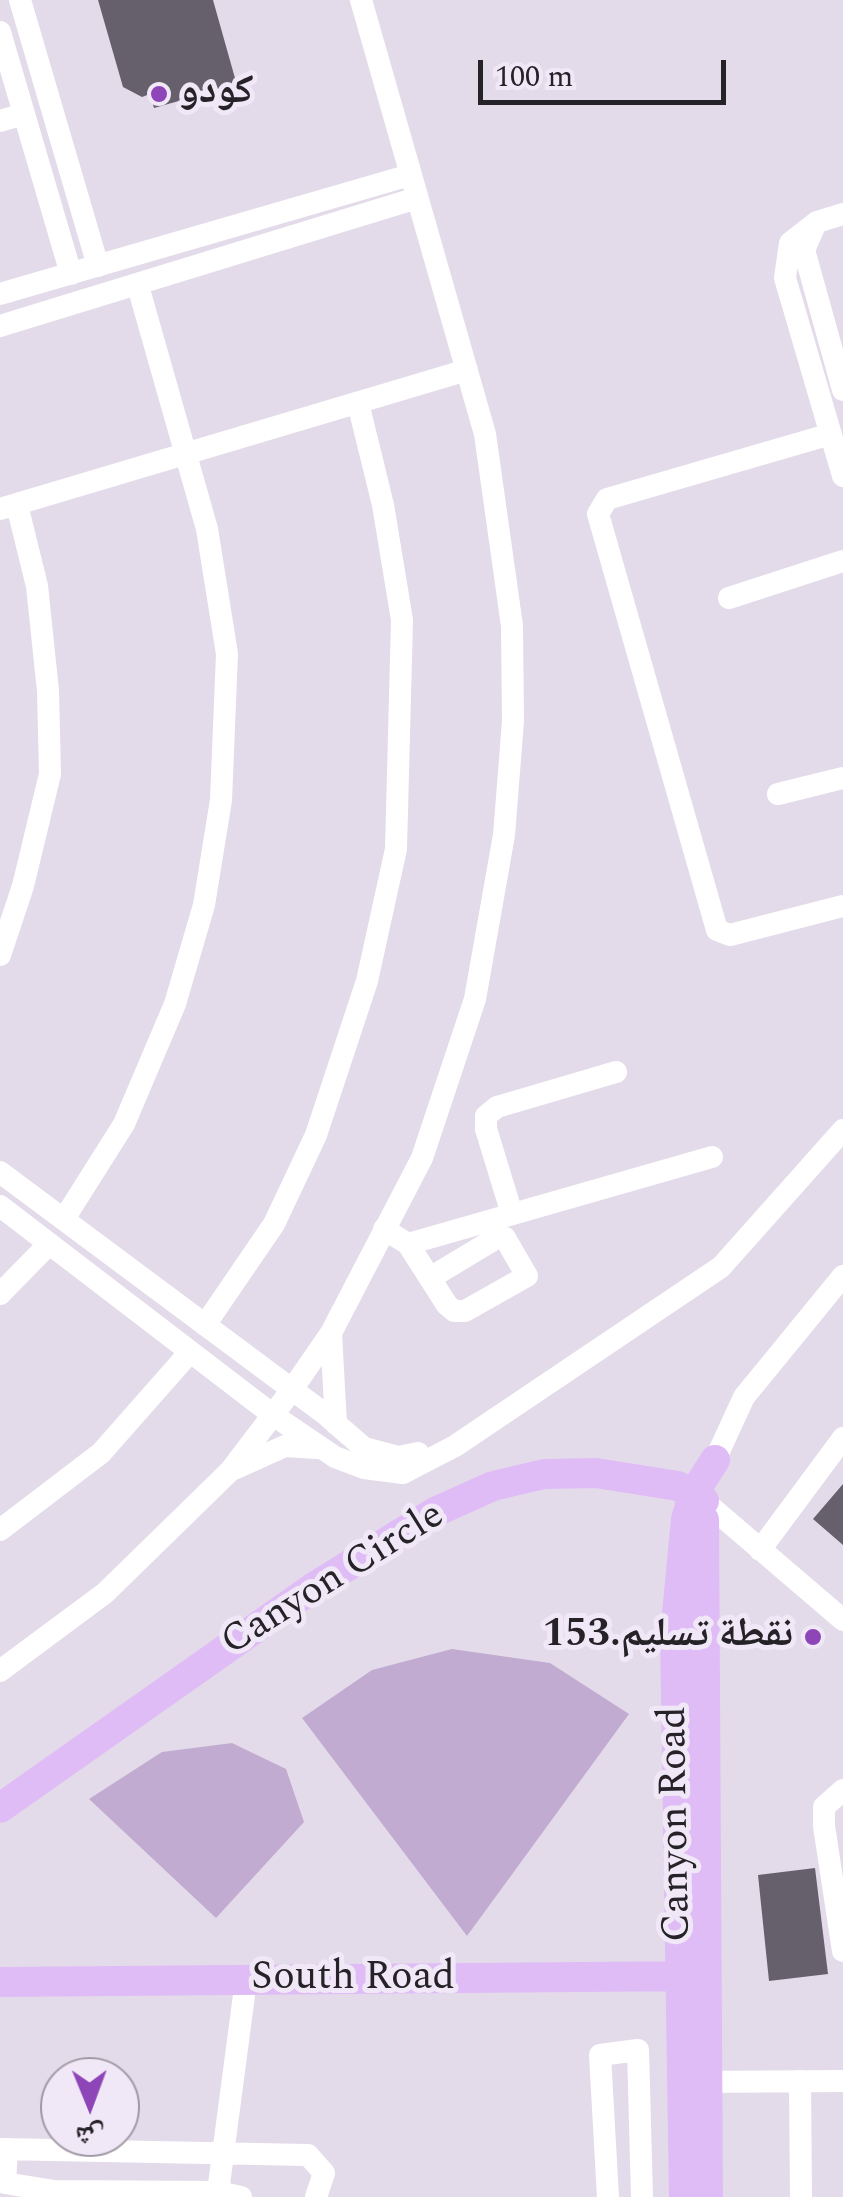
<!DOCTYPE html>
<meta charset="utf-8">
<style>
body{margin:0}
#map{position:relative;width:843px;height:2197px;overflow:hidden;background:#e4dbea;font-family:Spectral,"Noto Naskh Arabic",serif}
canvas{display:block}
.north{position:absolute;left:40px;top:2057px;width:100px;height:100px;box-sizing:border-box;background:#f1e8f7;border:2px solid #9f99a4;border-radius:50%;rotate:179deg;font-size:28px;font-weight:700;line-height:40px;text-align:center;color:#252228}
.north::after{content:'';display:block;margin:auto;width:35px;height:45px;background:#8e45b8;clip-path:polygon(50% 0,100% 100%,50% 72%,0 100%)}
.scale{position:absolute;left:478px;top:60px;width:248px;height:45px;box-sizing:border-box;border:5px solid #252228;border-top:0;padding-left:12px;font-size:30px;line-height:35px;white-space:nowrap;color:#252228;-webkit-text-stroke:8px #f1e8f7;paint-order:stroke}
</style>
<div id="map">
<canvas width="843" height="2197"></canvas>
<div class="north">ش</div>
<div class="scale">100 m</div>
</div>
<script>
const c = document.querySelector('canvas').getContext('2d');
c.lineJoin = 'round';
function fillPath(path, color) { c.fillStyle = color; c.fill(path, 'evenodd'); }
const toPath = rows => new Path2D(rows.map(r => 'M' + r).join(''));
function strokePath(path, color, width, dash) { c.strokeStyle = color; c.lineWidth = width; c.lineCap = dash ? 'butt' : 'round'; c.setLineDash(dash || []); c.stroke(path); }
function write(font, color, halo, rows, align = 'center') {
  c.font = font + ' Spectral,"Noto Naskh Arabic",serif'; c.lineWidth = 10; c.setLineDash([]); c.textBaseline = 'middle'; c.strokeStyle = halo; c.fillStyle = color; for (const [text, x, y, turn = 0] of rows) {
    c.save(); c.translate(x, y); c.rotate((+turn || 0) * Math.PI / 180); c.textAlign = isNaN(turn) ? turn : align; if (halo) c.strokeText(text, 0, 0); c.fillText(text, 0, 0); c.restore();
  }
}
const green = toPath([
 [452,1649,550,1663,629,1714,467,1936,302,1718,372,1670],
 [232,1743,286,1769,304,1822,216,1918,89,1799,162,1752]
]);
const building = toPath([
 [98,0,213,0,240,96,217,102,214,91,154,108,150,94,142,97,123,87],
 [843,1484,843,1545,813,1519],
 [815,1868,828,1974,769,1981,758,1875]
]);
const minor = toPath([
 [20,0,98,266],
 [0,32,71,274],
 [0,121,24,114],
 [843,214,817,222,790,243,785,278,843,476],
 [815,225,804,250,843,390],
 [0,294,410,175],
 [0,326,417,198],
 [831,434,607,499,598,514,717,930,730,935,843,906],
 [0,509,467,370],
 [729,598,843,561],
 [778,794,843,778],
 [0,955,23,886,50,774,48,691,37,586,17,505],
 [0,1172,325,1414,364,1448,398,1457,418,1453],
 [0,1206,273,1415,335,1457,364,1468,403,1473,455,1446,721,1267,843,1130],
 [512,1214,486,1129,486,1116,497,1107,616,1072],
 [64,1219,124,1124,175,1004,204,905,221,800,227,654,207,529,138,286],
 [384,1229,408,1244,712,1157],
 [408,1244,447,1305,454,1311,465,1311,527,1276,505,1238,498,1237,430,1278],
 [0,1294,49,1244],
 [205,1325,274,1224,316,1135,367,981,396,849,402,620,383,505,358,403],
 [331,1333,336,1424],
 [715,1460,744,1397,843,1276],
 [234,1469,285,1446,317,1448],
 [704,1501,843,1620],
 [0,1530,101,1453,190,1352],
 [760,1550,843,1438],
 [0,1671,105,1593,231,1470,291,1391,331,1333,422,1158,475,999,504,835,513,721,512,626,485,434,361,0],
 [843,1790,824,1807,824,1826,843,1951],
 [800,2081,801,2197],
 [692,2082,843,2081],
 [0,2149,308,2155,324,2173,316,2197],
 [7,2149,5,2183,54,2191,218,2192,241,2197],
 [218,2192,246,1980],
 [608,2197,600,2055,638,2050,642,2197]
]);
const major = toPath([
 [704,1520,708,2197],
 [0,1808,314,1587,435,1512,493,1486,544,1474,596,1473,678,1486,704,1501],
 [0,1982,698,1976],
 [684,2197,675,1635,686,1519,694,1493,715,1460]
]);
const markers = [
 [159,94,10,"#8e45b8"],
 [813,1637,10,"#8e45b8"]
];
const poiNames = [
 ["كودو",179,94],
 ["نقطة تسليم.153",793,1637,"right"]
];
const streetNames = [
 ["Canyon Circle",334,1581,-32],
 ["Canyon Road",678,1824,-91],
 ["South Road",353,1980]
];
fillPath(green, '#c1abd1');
fillPath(building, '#665f6c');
strokePath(minor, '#fff', 22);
strokePath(major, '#dfbcf6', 30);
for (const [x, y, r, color] of markers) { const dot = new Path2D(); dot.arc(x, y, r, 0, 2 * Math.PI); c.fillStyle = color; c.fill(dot); strokePath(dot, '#f1e8f7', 4); }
write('bold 40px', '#252228', '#f1e8f7', poiNames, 'left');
write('40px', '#252228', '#f1e8f7', streetNames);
</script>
